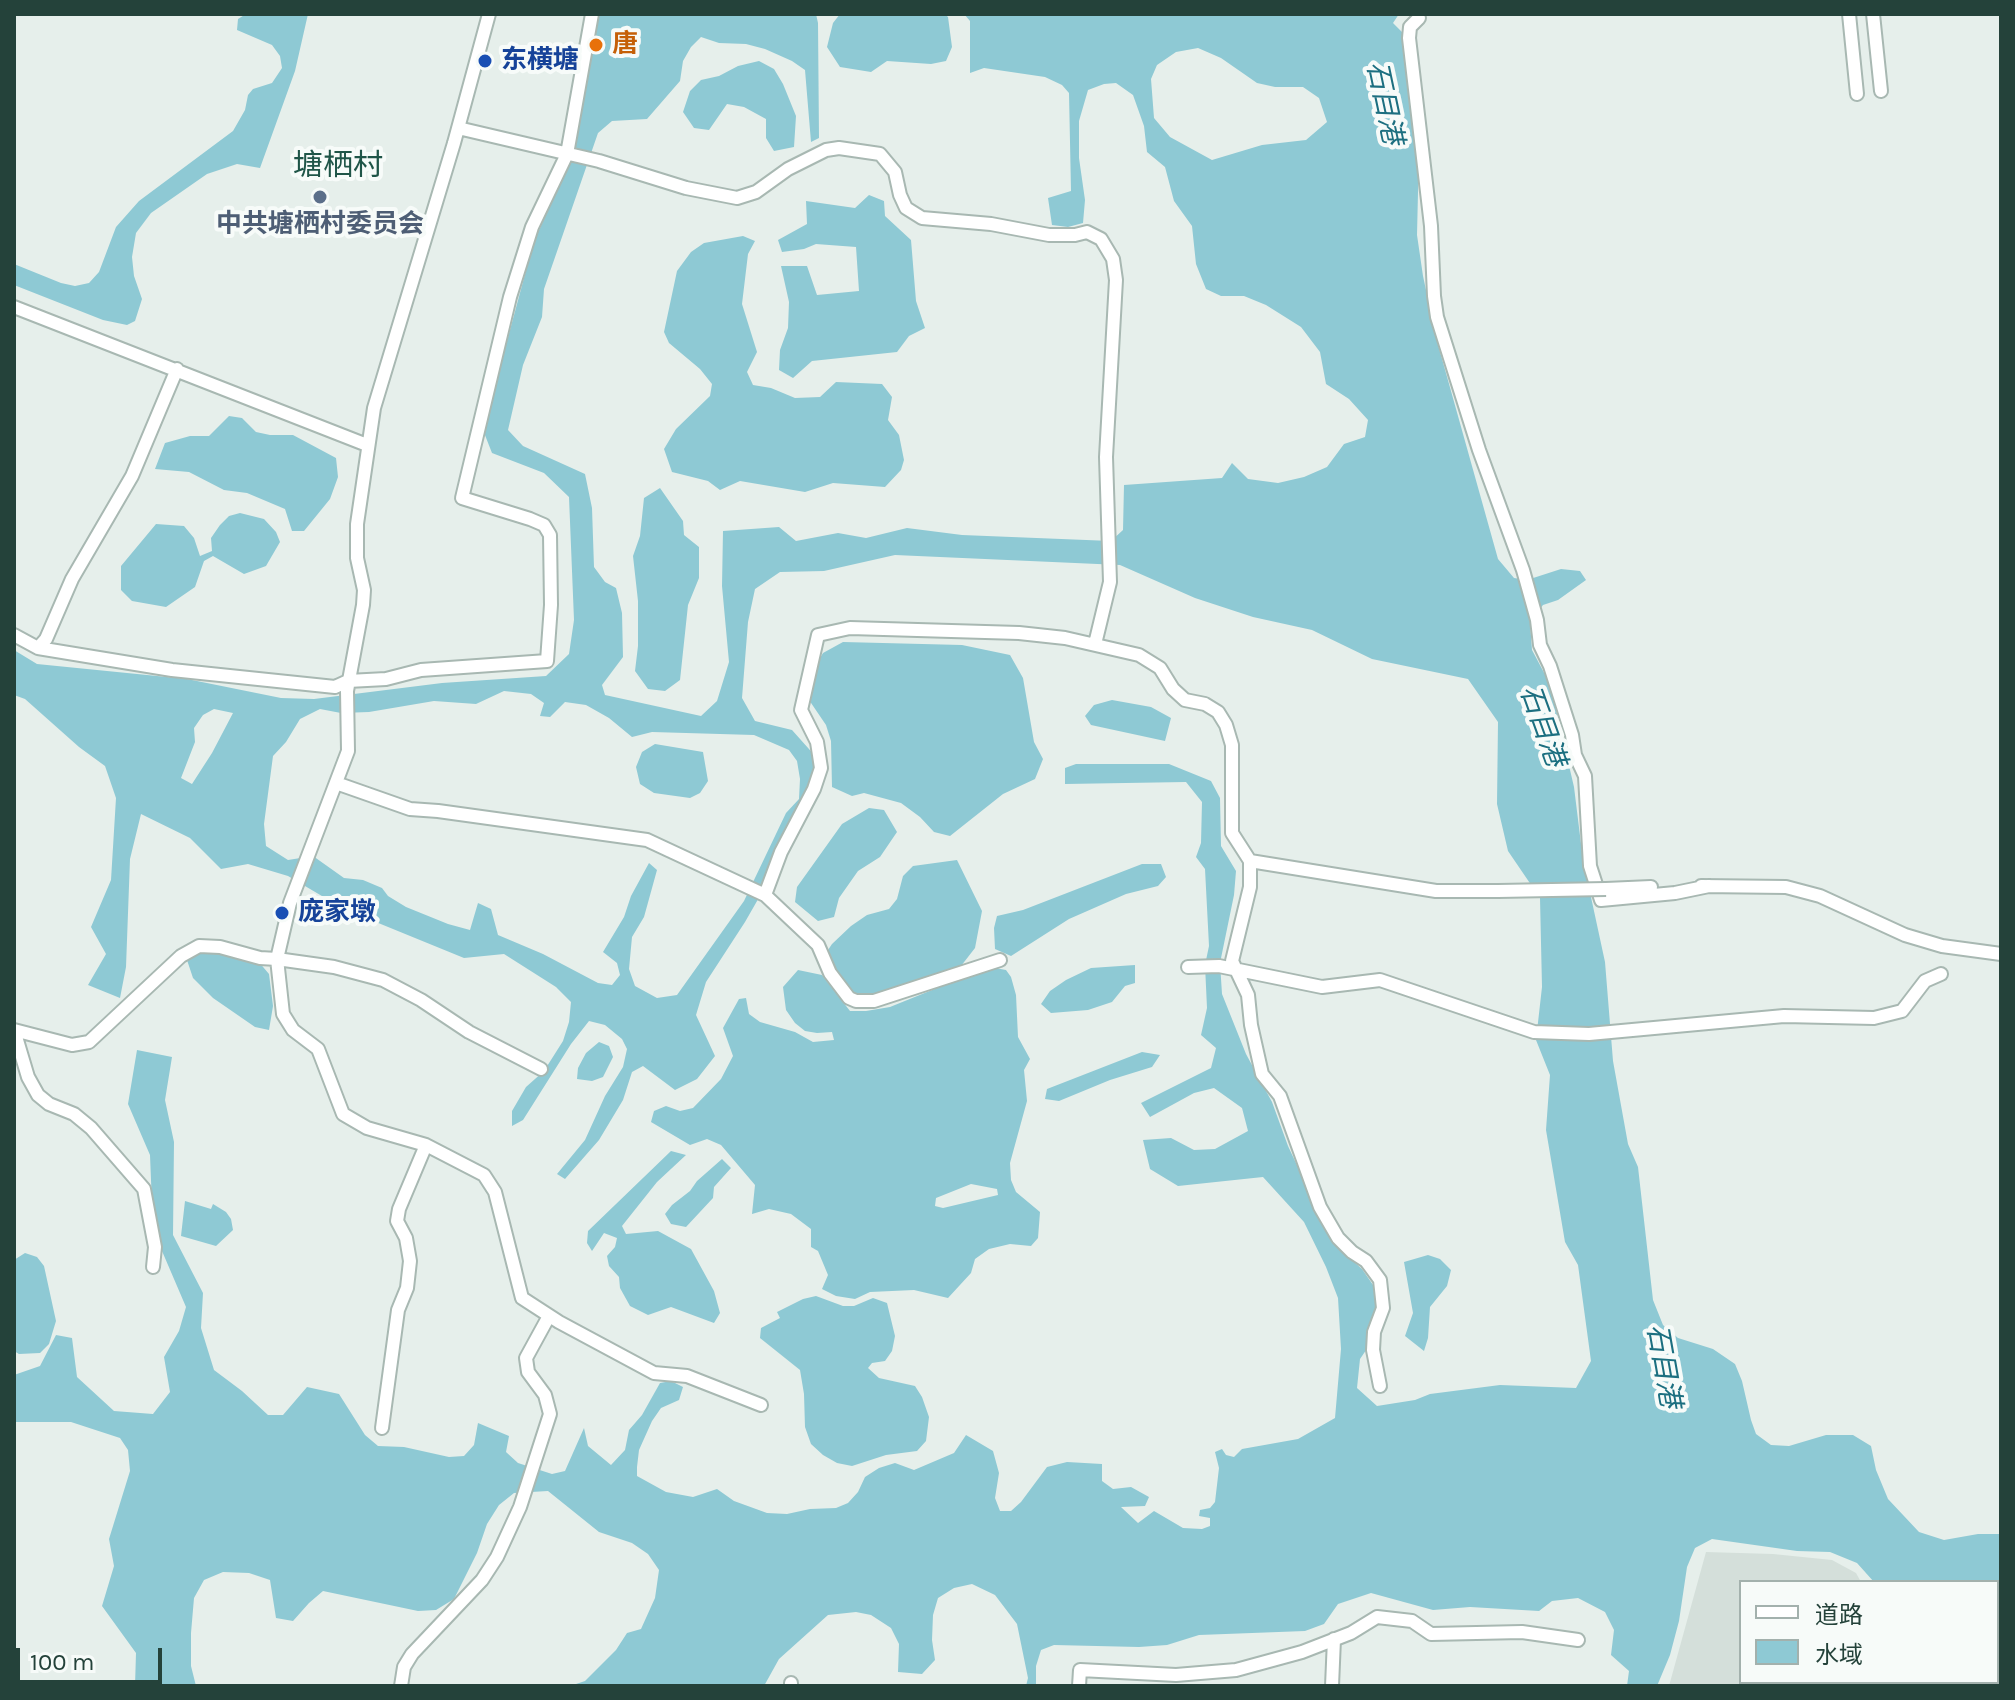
<!DOCTYPE html>
<meta charset="utf-8">
<style>
body{margin:0}
#map{position:relative;width:2015px;height:1700px;overflow:hidden;background:#e6efeb;font-family:Karla,"Noto Sans SC",sans-serif}
canvas{display:block}
.frame{position:absolute;inset:0;border:16px solid #24423a;pointer-events:none}
.legend{position:absolute;left:1739px;top:1580px;width:260px;height:104px;box-sizing:border-box;background:#f7fbf9;border:2px solid #a3b1ad;margin:0;padding:10px 14px;list-style:none;font-size:24px;color:#24423a}
.legend li{display:flex;align-items:center;gap:16px;height:40px}
.legend b{width:40px;border:2px solid #a3b1ad}
.scale{position:absolute;left:16px;top:1648px;width:146px;height:36px;box-sizing:border-box;border:4px solid #24423a;border-top:0;padding-left:10px;font-size:24px;line-height:28px;white-space:nowrap;color:#24423a;-webkit-text-stroke:6px #f7fbf9;paint-order:stroke}
</style>
<div id="map">
<canvas width="2015" height="1700"></canvas>
<div class="frame"></div>
<ul class="legend">
<li><b style="height:10px;background:#fff"></b>道路</li>
<li><b style="height:22px;background:#8ec9d4"></b>水域</li>
</ul>
<div class="scale">100 m</div>
</div>
<script>
const c = document.querySelector('canvas').getContext('2d');
c.lineJoin = 'round';
function fillPath(path, color) { c.fillStyle = color; c.fill(path, 'evenodd'); }
const toPath = rows => new Path2D(rows.map(r => 'M' + r).join(''));
function strokePath(path, color, width, dash) { c.strokeStyle = color; c.lineWidth = width; c.lineCap = dash ? 'butt' : 'round'; c.setLineDash(dash || []); c.stroke(path); }
function write(font, color, halo, rows, align = 'center') {
  c.font = font + ' Karla,"Noto Sans SC",sans-serif'; c.lineWidth = 8; c.setLineDash([]); c.textBaseline = 'middle'; c.strokeStyle = halo; c.fillStyle = color; for (const [text, x, y, turn = 0] of rows) {
    c.save(); c.translate(x, y); c.rotate((+turn || 0) * Math.PI / 180); c.textAlign = isNaN(turn) ? turn : align; if (halo) c.strokeText(text, 0, 0); c.fillText(text, 0, 0); c.restore();
  }
}
const built = toPath([
 [1706,1552,1773,1554,1832,1560,1856,1573,1861,1582,1741,1582,1741,1682,1997,1682,1997,1624,2001,1621,2001,1686,1669,1686]
]);
const water = toPath([
 [246,14,308,14,295,71,260,168,237,164,207,174,151,213,136,233,132,257,134,276,142,299,135,321,127,325,103,320,14,285,14,264,61,283,75,286,89,283,99,272,116,227,139,201,233,131,245,110,248,95,253,89,272,83,282,68,280,56,272,45,237,30,238,19],
 [599,14,816,14,818,23,819,138,811,142,805,70,792,61,765,49,746,44,719,43,701,37,691,47,683,61,680,81,647,119,612,121,598,133,544,289,542,317,523,365,508,430,523,446,585,474,592,508,594,567,605,582,616,588,622,613,623,657,602,685,605,695,701,716,717,701,729,662,722,586,723,531,779,527,796,541,838,533,866,538,907,528,962,535,1111,541,1123,530,1124,485,1222,478,1232,463,1248,479,1278,483,1304,477,1327,467,1344,444,1365,437,1368,420,1349,399,1326,384,1320,352,1301,327,1266,305,1244,296,1221,296,1206,289,1196,264,1192,226,1174,201,1165,167,1147,152,1144,126,1133,95,1116,83,1104,84,1088,90,1079,121,1079,158,1085,200,1083,223,1068,227,1052,225,1048,198,1071,191,1069,93,1062,85,1045,77,984,68,970,73,970,21,964,14,1399,14,1393,23,1406,36,1419,150,1417,235,1423,276,1437,341,1498,559,1514,578,1527,580,1561,569,1580,571,1586,580,1558,600,1543,605,1530,622,1532,650,1550,684,1574,787,1583,860,1605,962,1613,1061,1628,1144,1638,1167,1653,1300,1663,1325,1678,1338,1713,1349,1735,1364,1742,1381,1751,1420,1756,1434,1771,1445,1789,1446,1826,1435,1853,1435,1871,1446,1876,1470,1888,1499,1919,1532,1944,1540,1978,1534,2001,1534,2001,1609,1997,1615,1997,1582,1874,1582,1857,1563,1830,1552,1797,1551,1712,1539,1695,1548,1687,1567,1679,1621,1670,1655,1657,1686,1627,1686,1629,1671,1611,1655,1614,1630,1605,1612,1578,1598,1552,1601,1539,1611,1470,1607,1433,1610,1371,1593,1338,1604,1324,1624,1305,1631,1199,1635,1167,1645,1139,1647,1054,1645,1041,1650,1036,1666,1036,1686,1026,1686,1028,1678,1017,1624,995,1595,972,1584,954,1588,938,1598,933,1615,932,1640,935,1660,922,1674,898,1672,899,1644,891,1628,871,1615,856,1612,828,1615,779,1659,764,1686,570,1686,585,1681,616,1650,627,1633,641,1629,655,1598,659,1570,648,1554,632,1543,599,1532,548,1491,514,1493,499,1505,487,1524,477,1553,454,1599,436,1610,418,1611,323,1591,309,1603,293,1621,276,1618,270,1580,249,1573,223,1572,204,1580,194,1598,191,1633,191,1666,196,1686,135,1686,136,1653,102,1606,114,1566,109,1539,130,1471,128,1450,120,1438,71,1422,14,1422,14,1375,40,1366,56,1335,72,1338,77,1377,114,1411,153,1414,170,1392,164,1357,179,1331,186,1307,153,1230,150,1155,128,1104,137,1050,172,1057,165,1100,174,1142,173,1235,203,1293,201,1328,214,1370,242,1391,268,1415,283,1415,307,1387,339,1394,365,1435,378,1446,404,1447,449,1457,464,1456,474,1445,478,1423,509,1436,506,1452,518,1463,552,1474,565,1471,584,1428,588,1446,611,1465,625,1450,629,1430,642,1415,660,1383,671,1381,683,1387,679,1400,661,1408,652,1421,639,1450,637,1467,637,1476,666,1492,693,1497,717,1489,734,1501,767,1513,787,1514,810,1509,836,1508,848,1503,858,1492,865,1477,879,1468,895,1463,914,1470,954,1453,966,1435,993,1451,999,1473,995,1498,1000,1511,1011,1511,1021,1502,1047,1467,1067,1462,1102,1464,1102,1481,1113,1489,1131,1487,1149,1497,1145,1506,1121,1507,1138,1523,1154,1511,1183,1528,1202,1529,1210,1526,1210,1518,1199,1516,1200,1510,1210,1508,1215,1502,1219,1468,1215,1452,1222,1449,1226,1455,1234,1457,1242,1449,1298,1439,1335,1418,1341,1349,1338,1298,1326,1267,1304,1222,1263,1177,1178,1186,1150,1169,1143,1140,1171,1138,1194,1150,1215,1149,1248,1131,1242,1108,1214,1088,1194,1093,1150,1117,1141,1103,1211,1068,1216,1048,1201,1035,1207,1008,1205,965,1209,946,1205,869,1196,857,1201,843,1202,802,1186,782,1065,784,1065,768,1076,764,1169,764,1211,781,1220,798,1221,846,1236,871,1234,895,1220,963,1222,994,1246,1054,1272,1102,1288,1146,1325,1225,1342,1251,1362,1269,1382,1298,1377,1334,1360,1359,1357,1388,1377,1406,1415,1400,1430,1394,1500,1385,1576,1388,1591,1361,1578,1265,1565,1242,1546,1130,1550,1075,1536,1040,1542,987,1540,898,1508,851,1497,804,1498,722,1468,679,1372,659,1312,630,1253,617,1195,598,1120,565,895,555,824,571,780,572,755,589,748,622,742,698,755,721,792,730,817,758,808,798,788,847,745,922,706,982,696,1015,715,1056,697,1079,675,1090,643,1066,632,1072,623,1100,599,1140,565,1179,557,1174,585,1140,605,1096,623,1067,627,1049,622,1039,605,1025,589,1021,571,1044,523,1120,512,1126,512,1111,526,1087,544,1071,563,1041,569,1022,571,1002,556,987,504,954,464,958,344,909,288,876,248,864,221,869,190,838,141,814,130,859,126,967,120,998,88,985,106,954,91,927,111,880,116,798,105,766,79,747,25,699,14,695,14,650,37,664,187,679,281,698,314,699,442,683,546,676,569,654,574,620,569,497,544,473,492,453,483,430,534,241,561,182],
 [1198,48,1221,58,1257,83,1275,87,1303,87,1319,98,1327,122,1306,140,1262,145,1212,160,1170,137,1154,118,1151,79,1157,65,1176,52],
 [504,691,531,694,544,703,540,716,550,717,565,702,586,705,609,718,632,737,652,732,754,735,789,750,797,761,800,779,799,799,786,813,744,901,677,995,657,998,635,986,629,969,632,937,644,917,657,870,649,863,631,896,624,917,603,952,617,963,620,975,612,985,598,983,543,954,498,935,491,909,478,903,470,930,448,924,406,907,388,896,382,888,363,880,344,878,313,856,288,860,266,846,264,824,273,756,286,742,300,719,320,709,341,713,369,712,434,701,476,704],
 [214,709,233,713,212,753,192,784,181,778,195,742,194,728,203,715],
 [840,14,945,14,948,17,952,47,946,61,931,64,887,61,871,72,840,67,827,47,833,23],
 [759,61,774,69,783,84,796,116,794,147,774,151,766,138,766,119,744,107,727,104,709,130,694,128,683,112,690,91,701,80,719,76,738,66],
 [869,195,884,201,885,216,911,240,916,301,925,328,909,336,897,352,812,361,793,378,779,370,780,350,788,328,789,302,781,266,807,266,817,295,859,291,856,247,816,244,804,249,782,252,778,240,807,224,806,201,855,208],
 [743,236,755,241,748,254,742,304,757,352,747,372,753,385,771,388,795,398,820,397,836,382,882,384,892,397,888,420,899,435,904,460,901,470,885,487,833,483,805,492,740,481,720,490,708,481,672,472,664,449,676,429,710,396,712,384,700,369,669,343,664,332,677,271,691,252,704,243],
 [229,416,242,418,256,432,270,435,293,435,336,458,338,477,330,499,304,531,292,531,285,509,247,493,224,490,189,472,155,469,165,443,190,436,209,436],
 [660,488,683,521,684,535,699,547,699,578,688,605,680,680,665,691,648,689,635,671,638,646,638,601,633,556,640,536,644,498],
 [240,513,264,519,276,532,280,542,266,566,244,574,213,556,204,561,195,587,166,607,132,601,121,590,121,566,156,524,184,526,194,538,200,556,212,551,211,538,220,525,229,516],
 [843,642,962,645,1010,655,1023,678,1034,742,1043,759,1035,779,1003,794,950,836,934,832,920,817,901,803,864,793,852,796,832,787,831,741,826,725,807,697,808,678,823,653],
 [1112,700,1151,707,1171,718,1165,741,1091,725,1085,716,1094,705],
 [655,744,703,752,708,781,700,793,690,798,654,793,640,784,636,767,642,752],
 [869,808,884,810,897,832,880,857,858,871,839,898,834,917,818,921,795,902,797,887,842,824],
 [957,860,982,911,975,948,961,966,869,1004,855,1003,833,972,826,953,832,944,851,926,867,915,889,909,897,899,903,876,913,866],
 [1142,864,1161,864,1166,877,1158,886,1126,894,1069,919,1011,956,995,949,994,928,997,916,1023,910],
 [205,951,258,961,269,974,273,1006,269,1030,255,1027,213,998,193,978,187,960,193,954],
 [1135,965,1135,983,1125,986,1112,1002,1088,1010,1051,1013,1041,1004,1050,991,1066,980,1091,968],
 [989,967,1006,970,1011,977,1016,995,1018,1037,1030,1059,1024,1070,1027,1101,1010,1163,1011,1180,1016,1192,1040,1212,1038,1238,1031,1246,1010,1244,989,1249,975,1259,971,1273,948,1298,914,1290,870,1292,855,1299,836,1296,822,1289,828,1275,818,1251,811,1247,811,1229,791,1214,769,1209,752,1214,755,1185,721,1145,707,1139,690,1145,651,1122,654,1111,666,1106,680,1111,693,1108,721,1079,733,1056,723,1028,739,999,746,998,749,1014,760,1022,795,1032,813,1042,834,1040,832,1032,817,1033,805,1031,795,1023,786,1010,783,987,798,970,822,975,850,1011,866,1011,890,1007],
 [971,1184,997,1189,998,1195,943,1208,935,1206,936,1198],
 [599,1042,609,1046,613,1057,603,1077,592,1081,577,1079,578,1068,586,1053],
 [1142,1052,1160,1055,1152,1067,1110,1080,1059,1101,1045,1099,1047,1089],
 [671,1151,686,1155,657,1182,622,1226,626,1234,658,1231,691,1249,714,1291,720,1313,714,1323,671,1307,648,1315,630,1306,620,1288,619,1277,609,1266,607,1256,615,1247,617,1238,604,1233,592,1251,587,1243,588,1231],
 [722,1159,731,1168,714,1187,713,1198,686,1227,671,1224,665,1214,672,1205,690,1191,697,1181],
 [185,1201,211,1209,213,1204,226,1212,231,1219,233,1230,216,1246,181,1236],
 [25,1253,37,1257,44,1266,56,1321,49,1344,40,1353,19,1354,14,1351,14,1260],
 [1428,1255,1440,1259,1451,1270,1447,1286,1430,1307,1428,1338,1424,1351,1405,1336,1413,1313,1404,1262],
 [816,1296,843,1306,854,1306,873,1298,887,1303,895,1336,892,1351,885,1361,872,1363,868,1368,879,1378,915,1386,922,1397,929,1417,926,1441,917,1451,886,1455,852,1466,837,1463,823,1455,811,1444,805,1427,804,1394,800,1370,760,1338,761,1328,780,1318,777,1312,803,1299]
]);
const minor = toPath([
 [1849,14,1857,94],
 [1873,14,1881,91],
 [1419,18,1410,27,1409,38,1431,226,1434,296,1437,317,1479,450,1523,570,1537,620,1540,645,1550,666,1572,735,1575,755,1585,776,1590,866,1601,900,1675,893,1709,886],
 [458,128,599,161,686,188,737,198,756,192,788,169,826,150,839,148,880,154,895,172,900,195,906,208,922,218,991,224,1049,235,1075,235,1087,232,1101,239,1113,259,1116,280,1106,457,1110,582,1095,644],
 [14,307,367,445],
 [14,635,38,648,172,670,335,687,348,681,386,679,421,670,547,661,551,605,550,535,544,525,530,519,462,498,510,297,532,227,567,154,592,14],
 [38,648,46,639,72,579,132,476,177,369],
 [336,783,410,809,438,811,647,840,765,895,818,945,830,973,849,998,856,1001,874,1001,1000,960],
 [1250,861,1436,891,1498,891],
 [1701,886,1786,887,1820,896,1905,935,1942,946,2001,954],
 [1606,889,1651,887],
 [765,895,781,852,814,789,821,768,817,742,801,710,818,635,850,628,1019,633,1065,638,1139,655,1160,668,1173,689,1185,700,1205,704,1218,712,1226,725,1232,745,1232,833,1250,861,1250,887,1232,961,1248,995,1251,1025,1262,1074,1280,1096,1320,1207,1338,1238,1352,1252,1366,1261,1380,1280,1383,1308,1374,1332,1373,1350,1380,1386],
 [1188,967,1219,966,1322,987,1380,980,1534,1032,1589,1034,1784,1016,1874,1018,1902,1011,1925,981,1941,974],
 [14,1030,72,1045,89,1042,181,956,199,946,220,947,260,958,277,959,290,903,348,751,347,691,363,605,364,590,357,558,357,524,374,408,454,143,489,14],
 [14,1030,28,1077,38,1095,49,1104,74,1114,91,1128,144,1189,155,1247,153,1267],
 [541,1069,469,1032,421,1000,383,980,334,967,277,959,283,1014,293,1030,318,1049,343,1114,367,1128,426,1145,484,1175,495,1192,522,1298,559,1322,654,1373,687,1376,761,1405],
 [382,1428,398,1310,407,1288,410,1261,406,1238,397,1221,399,1209,426,1145],
 [791,1683,791,1686],
 [401,1686,404,1667,412,1654,482,1580,497,1557,520,1507,550,1414,545,1395,528,1372,526,1358,549,1316],
 [1079,1686,1080,1670,1176,1675,1236,1670,1302,1652,1351,1633,1377,1617,1412,1621,1431,1634,1522,1632,1578,1640],
 [1332,1686,1334,1639]
]);
const minorBridge = toPath([
 [1498,891,1606,889]
]);
const markers = [
 [596,45,8,"#e8710a"],
 [485,61,8,"#1a4fb4"],
 [320,197,8,"#5c6f8a"],
 [282,913,8,"#1a4fb4"]
];
const foodNames = [
 ["唐",612,45]
];
const transitNames = [
 ["东横塘",501,61],
 ["庞家墩",298,913]
];
const serviceNames = [
 ["中共塘栖村委员会",320,225]
];
const waterNames = [
 ["石目港",1384,103,78],
 ["石目港",1542,726,70],
 ["石目港",1663,1366,80]
];
const quarterNames = [
 ["塘栖村",338,166]
];
fillPath(built, '#d4dfda');
fillPath(water, '#8ec9d4');
strokePath(minor, '#a8b8b2', 16);
strokePath(minor, '#fff', 12);
strokePath(minorBridge, '#a8b8b2', 16, []);
strokePath(minorBridge, '#fff', 12);
for (const [x, y, r, color] of markers) { const dot = new Path2D(); dot.arc(x, y, r, 0, 2 * Math.PI); c.fillStyle = color; c.fill(dot); strokePath(dot, '#f7fbf9', 3); }
write('bold 26px', '#c56008', '#f7fbf9', foodNames, 'left');
write('bold 26px', '#164399', '#f7fbf9', transitNames, 'left');
write('bold 26px', '#4e5e75', '#f7fbf9', serviceNames);
write('italic 28px', '#1c6f80', '#f7fbf9', waterNames);
write('30px', '#1f5548', '#f7fbf9', quarterNames);
</script>
